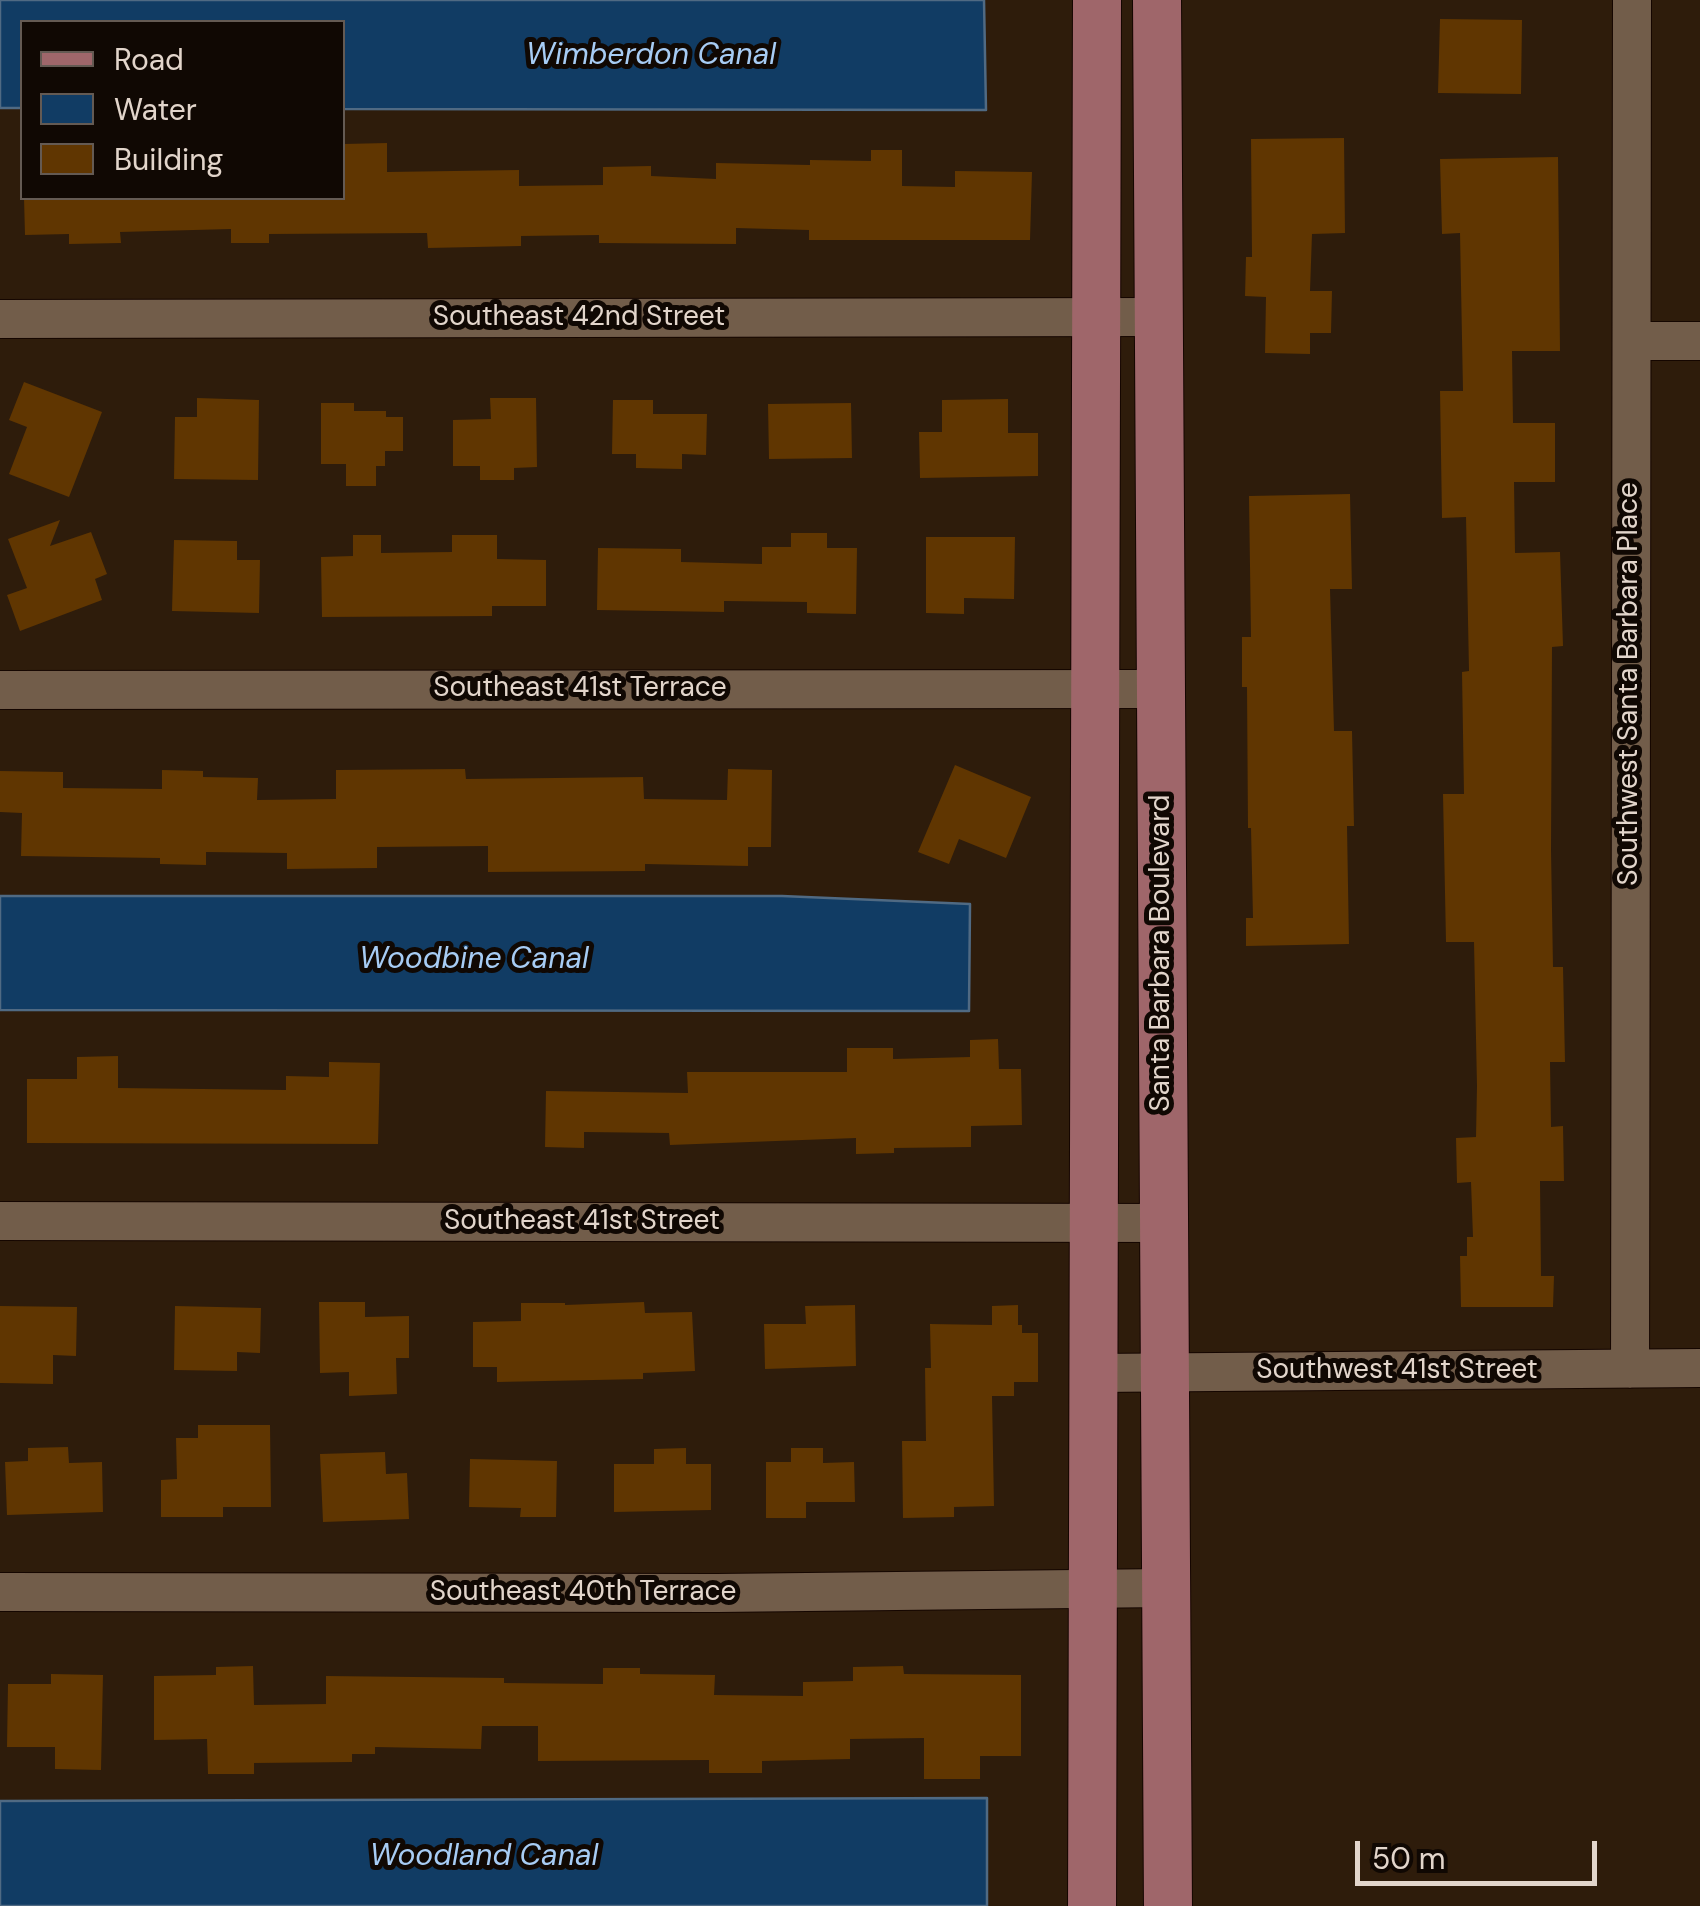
<!DOCTYPE html>
<style>
body{margin:0}
#map{position:relative;width:1700px;height:1906px;overflow:hidden;background:#2e1c0b;font-family:"DM Sans",sans-serif}
canvas{display:block}
.legend{position:absolute;left:20px;top:20px;width:325px;height:180px;box-sizing:border-box;background:#100803;border:2px solid #645a53;margin:0;padding:12px 18px;list-style:none;font-size:30px;color:#e2d5cb}
.legend li{display:flex;align-items:center;gap:20px;height:50px}
.legend b{width:50px;border:2px solid #645a53}
.scale{position:absolute;left:1355px;top:1841px;width:242px;height:45px;box-sizing:border-box;border:5px solid #e2d5cb;border-top:0;padding-left:12px;font-size:30px;line-height:35px;white-space:nowrap;color:#e2d5cb;-webkit-text-stroke:8px #100803;paint-order:stroke}
</style>
<div id="map">
<canvas width="1700" height="1906"></canvas>
<ul class="legend">
<li><b style="height:12px;background:#9f666a"></b>Road</li>
<li><b style="height:28px;background:#113c64"></b>Water</li>
<li><b style="height:28px;background:#603601"></b>Building</li>
</ul>
<div class="scale">50 m</div>
</div>
<script>
const c = document.querySelector('canvas').getContext('2d');
c.lineJoin = 'round';
function fillPath(path, color) { c.fillStyle = color; c.fill(path, 'evenodd'); }
const toPath = rows => new Path2D(rows.map(r => 'M' + r).join(''));
function strokePath(path, color, width, dash) { c.strokeStyle = color; c.lineWidth = width; c.lineCap = dash ? 'butt' : 'round'; c.setLineDash(dash || []); c.stroke(path); }
function write(font, color, halo, rows, align = 'center') {
  c.font = font + ' "DM Sans",sans-serif'; c.lineWidth = 10; c.setLineDash([]); c.textBaseline = 'middle'; c.strokeStyle = halo; c.fillStyle = color; for (const [text, x, y, turn = 0] of rows) {
    c.save(); c.translate(x, y); c.rotate((+turn || 0) * Math.PI / 180); c.textAlign = isNaN(turn) ? turn : align; if (halo) c.strokeText(text, 0, 0); c.fillText(text, 0, 0); c.restore();
  }
}
const water = toPath([
 [0,0,984,0,986,110,343,109,342,22,22,22,22,108,0,108,0,0],
 [0,896,782,896,970,904,969,1011,0,1010,0,896],
 [987,1798,987,1906,0,1906,0,1801,987,1798]
]);
const building = toPath([
 [1440,19,1522,20,1521,94,1438,93],
 [1344,138,1345,233,1312,234,1310,291,1332,291,1331,333,1310,333,1310,354,1265,353,1266,297,1245,296,1246,257,1252,257,1251,139],
 [387,143,387,172,519,170,519,186,603,185,603,167,651,166,651,176,716,179,716,163,810,165,810,160,871,161,871,150,902,150,902,186,955,187,955,171,1032,172,1030,240,809,240,809,230,736,228,736,244,599,243,599,235,521,236,521,246,428,248,427,233,269,234,269,243,231,243,231,229,120,232,121,243,69,244,69,234,25,235,24,198,342,198,344,144],
 [1558,157,1560,351,1512,351,1513,423,1555,423,1555,482,1514,482,1515,553,1560,552,1563,646,1552,647,1551,850,1553,967,1563,967,1565,1062,1550,1062,1551,1127,1563,1126,1564,1181,1540,1181,1541,1276,1554,1276,1553,1307,1461,1307,1460,1256,1467,1256,1467,1237,1473,1237,1471,1182,1457,1183,1456,1138,1476,1137,1477,1086,1474,942,1446,942,1443,794,1464,794,1462,672,1469,671,1466,517,1442,518,1440,391,1463,391,1460,233,1442,234,1440,159],
 [24,382,102,412,69,497,9,474,27,427,9,420],
 [197,398,259,400,258,480,174,479,175,417,197,417],
 [490,398,536,398,537,467,514,468,514,480,480,480,480,466,453,466,453,420,491,419],
 [1008,399,1008,433,1038,433,1038,476,920,478,919,432,942,432,942,400],
 [613,400,653,400,653,414,707,414,706,455,682,454,682,469,636,468,636,454,612,454],
 [321,403,354,403,354,411,386,411,386,417,403,417,403,451,385,451,385,466,376,466,376,486,346,486,346,464,321,464],
 [851,403,852,458,769,459,768,404],
 [1350,494,1352,589,1330,589,1334,731,1352,731,1354,826,1347,826,1349,944,1246,946,1246,918,1253,918,1251,828,1248,828,1247,687,1242,687,1242,637,1251,637,1249,496],
 [60,520,50,546,91,532,107,574,95,579,102,600,20,631,7,595,27,588,8,539],
 [791,533,827,533,827,548,857,548,856,614,807,613,807,602,724,601,724,612,597,610,598,548,681,549,681,562,762,564,762,547,791,547],
 [353,535,381,535,381,553,452,552,452,535,497,535,497,559,546,560,546,606,492,606,492,616,322,617,321,557,353,556],
 [926,537,1015,537,1014,599,964,598,964,614,926,613],
 [174,540,237,541,237,560,260,560,259,613,172,611],
 [955,765,1031,797,1006,858,959,839,949,864,918,852],
 [465,769,466,779,643,777,644,799,727,800,728,769,772,770,771,847,748,847,748,866,645,864,645,871,488,872,488,846,377,847,377,868,287,869,287,853,206,852,206,865,160,864,160,858,21,856,22,813,0,812,0,771,63,772,63,788,162,789,162,770,203,771,203,777,258,778,257,800,336,799,336,770],
 [998,1039,999,1069,1021,1069,1022,1125,971,1126,971,1147,894,1148,894,1153,856,1154,856,1138,670,1145,669,1133,584,1132,584,1148,545,1147,546,1091,688,1093,687,1072,847,1072,847,1048,893,1048,893,1059,970,1057,970,1040],
 [118,1056,118,1088,286,1090,286,1076,329,1077,329,1062,380,1063,378,1144,27,1143,27,1079,77,1079,77,1057],
 [319,1302,365,1302,365,1317,409,1316,409,1358,396,1358,397,1394,349,1396,349,1372,320,1373],
 [644,1302,645,1313,692,1312,695,1371,643,1373,643,1379,497,1382,497,1367,473,1367,473,1322,521,1321,521,1303,565,1303,565,1305],
 [855,1305,856,1366,765,1369,764,1324,806,1324,805,1306],
 [1018,1305,1018,1325,1022,1325,1022,1333,1038,1333,1038,1382,1014,1382,1014,1396,992,1396,994,1506,954,1507,954,1517,903,1518,902,1441,926,1441,925,1368,931,1368,930,1324,992,1325,992,1306],
 [0,1306,77,1307,76,1356,53,1355,53,1384,0,1383],
 [175,1306,261,1308,260,1353,237,1352,237,1371,174,1370],
 [198,1425,270,1425,271,1507,223,1507,223,1517,161,1517,161,1480,177,1479,176,1438,198,1438],
 [68,1447,69,1463,102,1462,103,1512,7,1515,5,1462,28,1461,28,1448],
 [686,1448,686,1464,711,1464,711,1510,614,1512,614,1464,654,1464,654,1449],
 [791,1448,823,1448,823,1463,854,1462,855,1502,806,1502,806,1518,766,1518,766,1462,791,1462],
 [385,1452,386,1474,407,1473,409,1519,323,1522,320,1454],
 [470,1459,557,1461,556,1517,520,1517,521,1508,469,1507],
 [253,1666,254,1705,326,1704,326,1676,504,1678,504,1683,603,1684,603,1668,640,1668,640,1674,715,1675,714,1695,803,1696,803,1682,853,1681,853,1667,903,1666,904,1674,1021,1675,1021,1756,980,1756,980,1779,924,1779,924,1738,850,1739,850,1759,762,1761,762,1773,709,1773,709,1760,538,1761,538,1726,482,1726,481,1749,375,1747,375,1754,352,1754,352,1762,254,1763,254,1774,208,1774,207,1739,154,1740,154,1676,216,1675,216,1667],
 [51,1674,103,1675,101,1770,55,1769,55,1747,7,1747,8,1684,51,1684]
]);
const minor = toPath([
 [0,319,1158,317],
 [1632,341,1700,341],
 [0,690,1160,689],
 [0,1221,1164,1223],
 [1630,1369,1632,0],
 [1095,1373,1700,1368],
 [0,1592,717,1593,1166,1588]
]);
const major = toPath([
 [1157,0,1168,1906],
 [1092,1906,1097,0]
]);
const streetNames = [
 ["Southeast 42nd Street",579,318],
 ["Southwest Santa Barbara Place",1630,684,-90],
 ["Southeast 41st Terrace",580,689],
 ["Santa Barbara Boulevard",1162,953,-90],
 ["Southeast 41st Street",582,1222],
 ["Southwest 41st Street",1397,1371],
 ["Southeast 40th Terrace",583,1593]
];
const waterNames = [
 ["Wimberdon Canal",651,56],
 ["Woodbine Canal",474,960],
 ["Woodland Canal",484,1857]
];
fillPath(water, '#113c64');
strokePath(water, '#506a83', 2.5);
fillPath(building, '#603601');
strokePath(minor, '#150600', 40);
strokePath(major, '#150600', 50);
strokePath(minor, '#725d4a', 38);
strokePath(major, '#9f666a', 48);
write('28px', '#e2d5cb', '#100803', streetNames);
write('italic 30px', '#a7ccf4', '#100803', waterNames);
</script>
